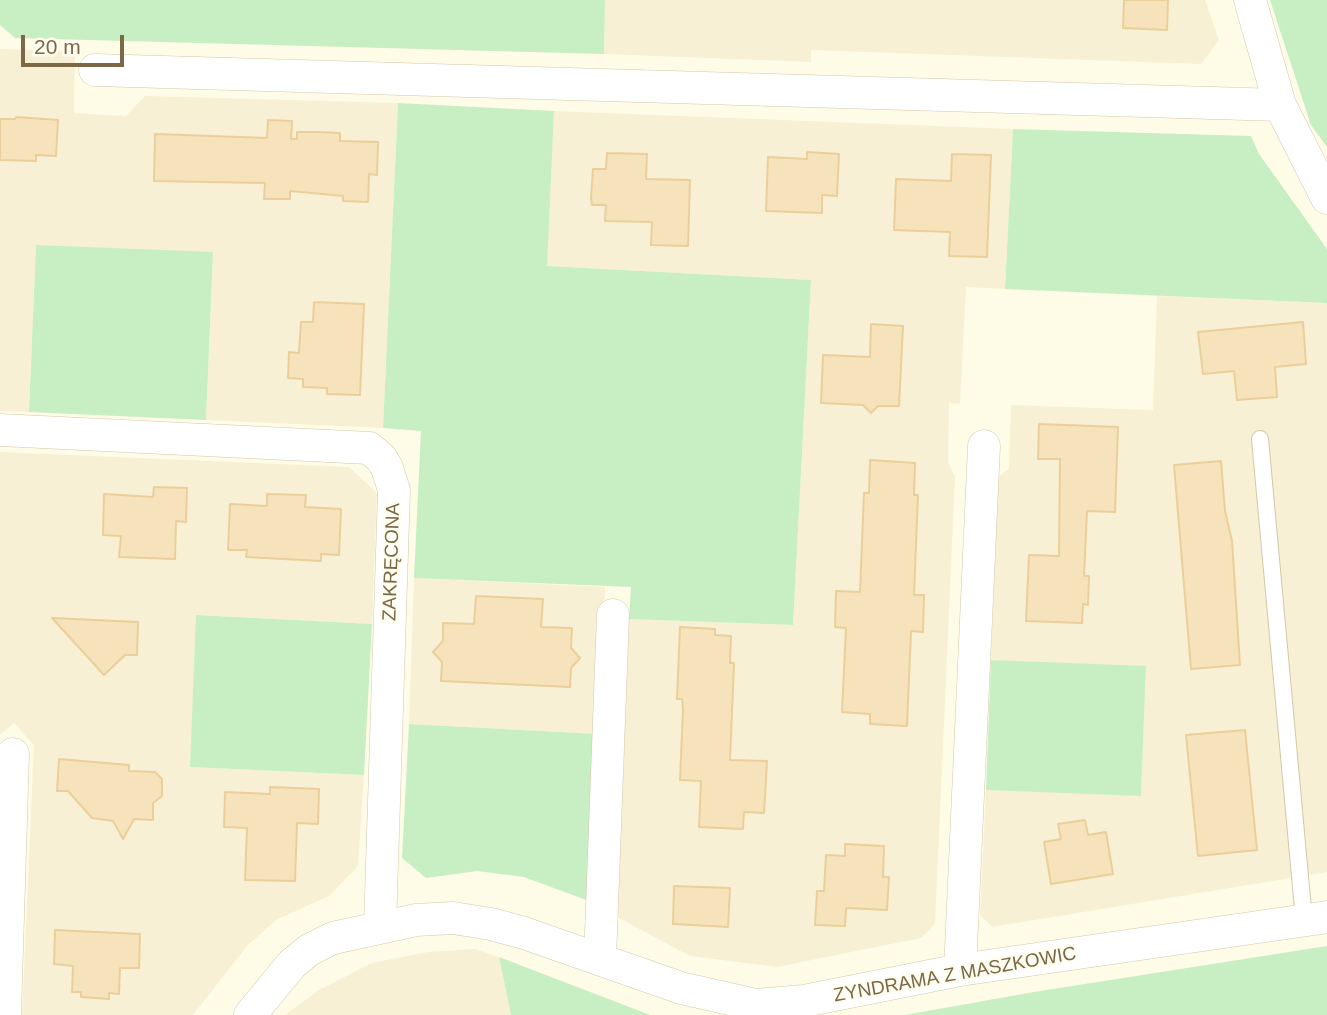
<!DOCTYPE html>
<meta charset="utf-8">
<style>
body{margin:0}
#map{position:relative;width:1327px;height:1015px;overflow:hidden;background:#fefce7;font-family:Arial,sans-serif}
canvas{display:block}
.scale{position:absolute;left:21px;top:35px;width:103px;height:32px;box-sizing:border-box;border:4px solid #7c6847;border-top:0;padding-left:9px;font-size:21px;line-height:24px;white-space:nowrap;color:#7c6847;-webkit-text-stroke:5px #fffdef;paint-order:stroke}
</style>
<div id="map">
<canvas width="1327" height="1015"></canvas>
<div class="scale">20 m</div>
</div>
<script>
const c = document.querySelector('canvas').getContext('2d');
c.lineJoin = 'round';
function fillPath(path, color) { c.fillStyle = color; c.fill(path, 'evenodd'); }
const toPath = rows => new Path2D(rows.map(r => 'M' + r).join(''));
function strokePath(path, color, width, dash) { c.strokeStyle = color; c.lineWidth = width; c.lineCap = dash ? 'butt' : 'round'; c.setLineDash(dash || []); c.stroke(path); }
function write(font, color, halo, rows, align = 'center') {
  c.font = font + ' Arial,sans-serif'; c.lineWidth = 5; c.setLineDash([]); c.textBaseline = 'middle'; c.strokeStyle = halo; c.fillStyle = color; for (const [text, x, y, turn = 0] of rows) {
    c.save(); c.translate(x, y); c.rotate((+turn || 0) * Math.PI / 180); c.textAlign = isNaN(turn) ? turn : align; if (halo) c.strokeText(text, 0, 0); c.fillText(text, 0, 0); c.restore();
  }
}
const residential = toPath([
 [605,0,1205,0,1219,40,1201,64,811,50,811,62,604,54],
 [0,49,75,51,74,113,126,116,145,96,398,103,383,428,206,420,213,253,36,245,29,412,0,411],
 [554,111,1013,129,1005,289,966,287,960,404,949,403,948,462,955,476,935,924,921,938,777,967,690,956,617,917,629,619,793,625,811,280,546,266],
 [1157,296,1327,303,1327,872,992,927,980,915,986,790,1141,795,1146,667,991,660,998,477,1009,469,1011,405,1153,410],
 [0,452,349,467,377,493,372,624,197,615,190,767,364,775,358,866,329,896,276,920,247,946,193,1015,22,1015,34,745,14,723,0,735],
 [414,578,605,587,597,734,409,724],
 [475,949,499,957,511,1015,285,1015,319,990,372,963,428,952]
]);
const green = toPath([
 [0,0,605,0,604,54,15,38,0,25],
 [1270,0,1327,0,1327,147,1311,125],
 [398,103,554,111,547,266,811,280,793,625,629,619,631,587,414,578,421,431,383,428],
 [1013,129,1251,136,1259,154,1327,249,1327,303,1005,289],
 [36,245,213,252,206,420,29,412],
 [196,615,372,624,364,775,190,767],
 [991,660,1146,666,1141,796,986,790],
 [409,724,597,734,589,901,524,877,477,871,426,878,402,858],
 [1327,946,1327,1015,905,1015,1034,992],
 [499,957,645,1013,651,1015,511,1015]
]);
const building = toPath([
 [1124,0,1168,0,1167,30,1123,28,1124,0],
 [16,117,58,120,56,156,36,155,36,161,0,160,0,119,15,119,16,117],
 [268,120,292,121,291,139,297,139,297,132,318,132,340,133,340,141,378,142,377,175,369,174,368,202,343,201,343,196,290,191,290,199,264,199,265,183,154,181,155,134,267,138,268,120],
 [807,152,839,154,837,196,822,195,822,213,766,211,768,157,807,159,807,152],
 [607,153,647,154,646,179,690,180,688,246,651,245,652,222,605,221,606,205,592,205,591,198,593,169,606,169,607,153],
 [952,154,991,155,987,257,949,256,950,232,894,230,896,179,951,181,952,154],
 [314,302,364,304,360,395,327,394,327,388,303,387,303,379,288,378,289,352,299,353,301,322,313,322,314,302],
 [1303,322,1306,364,1275,367,1277,397,1237,400,1234,371,1203,374,1198,332,1303,322],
 [871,324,903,326,899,406,878,406,871,413,863,405,821,403,823,355,870,357,871,324],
 [1039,424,1118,427,1115,512,1087,511,1084,576,1089,576,1088,605,1083,604,1082,623,1026,621,1029,555,1059,556,1060,459,1038,459,1039,424],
 [870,460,915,463,914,495,918,495,914,595,924,595,923,632,911,631,907,726,870,724,870,714,842,712,846,628,835,627,836,591,860,592,864,493,869,493,870,460],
 [1221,461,1225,511,1232,541,1240,665,1191,669,1174,465,1221,461],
 [154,487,187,488,186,522,176,521,175,559,119,557,121,536,103,535,104,494,153,497,154,487],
 [267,494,306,495,305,507,341,509,339,555,321,554,321,561,246,557,247,550,228,550,230,504,267,506,267,494],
 [476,596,543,599,541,627,572,628,571,648,580,658,571,668,570,687,441,681,442,662,433,652,443,641,443,623,474,624,476,596],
 [52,618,138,622,137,655,125,655,104,675,52,618],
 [680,627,715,629,715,635,731,636,730,663,734,663,730,760,767,761,764,813,744,812,743,829,699,827,701,781,680,780,683,710,682,699,677,699,680,627],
 [1245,730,1257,850,1198,856,1186,735,1245,730],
 [59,759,129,765,129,771,155,772,162,779,162,796,153,803,153,820,134,819,123,839,113,821,92,818,68,791,57,791,59,759],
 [270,787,319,789,318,824,297,823,295,881,245,880,247,828,224,827,225,792,270,794,270,787],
 [1085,820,1088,835,1106,832,1113,874,1051,884,1044,842,1061,839,1058,824,1085,820],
 [845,844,884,846,883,877,889,877,887,910,846,908,845,926,815,925,817,891,824,891,826,855,845,856,845,844],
 [674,886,730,888,728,927,673,924,674,886],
 [55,930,140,934,139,968,120,968,119,994,109,993,109,999,81,997,81,992,72,992,73,966,54,964,55,930]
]);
const lane = toPath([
 [1260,439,1304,920]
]);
const street = toPath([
 [1250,0,1280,105,1327,198],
 [95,70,1280,105],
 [0,430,369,448,381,458,387,468,394,490,380,927],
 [600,959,613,615],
 [960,970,984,446],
 [5,1015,13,754],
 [250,1015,292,964,309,950,333,938,416,920,453,918,491,924,524,933,681,988,756,1005,804,1001,960,970,1327,917]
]);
const streetNames = [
 ["ZAKRĘCONA",392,562,-88],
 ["ZYNDRAMA Z MASZKOWIC",955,975,-10]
];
fillPath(residential, '#f7f0d4');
fillPath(green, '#c8eec3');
fillPath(building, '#f7e3bb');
strokePath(building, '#ebcf9a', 2);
strokePath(lane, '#d3c7aa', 18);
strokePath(street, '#d3c7aa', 33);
strokePath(lane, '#fff', 16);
strokePath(street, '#fff', 32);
write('19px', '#7c6847', '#fffdef', streetNames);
</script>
